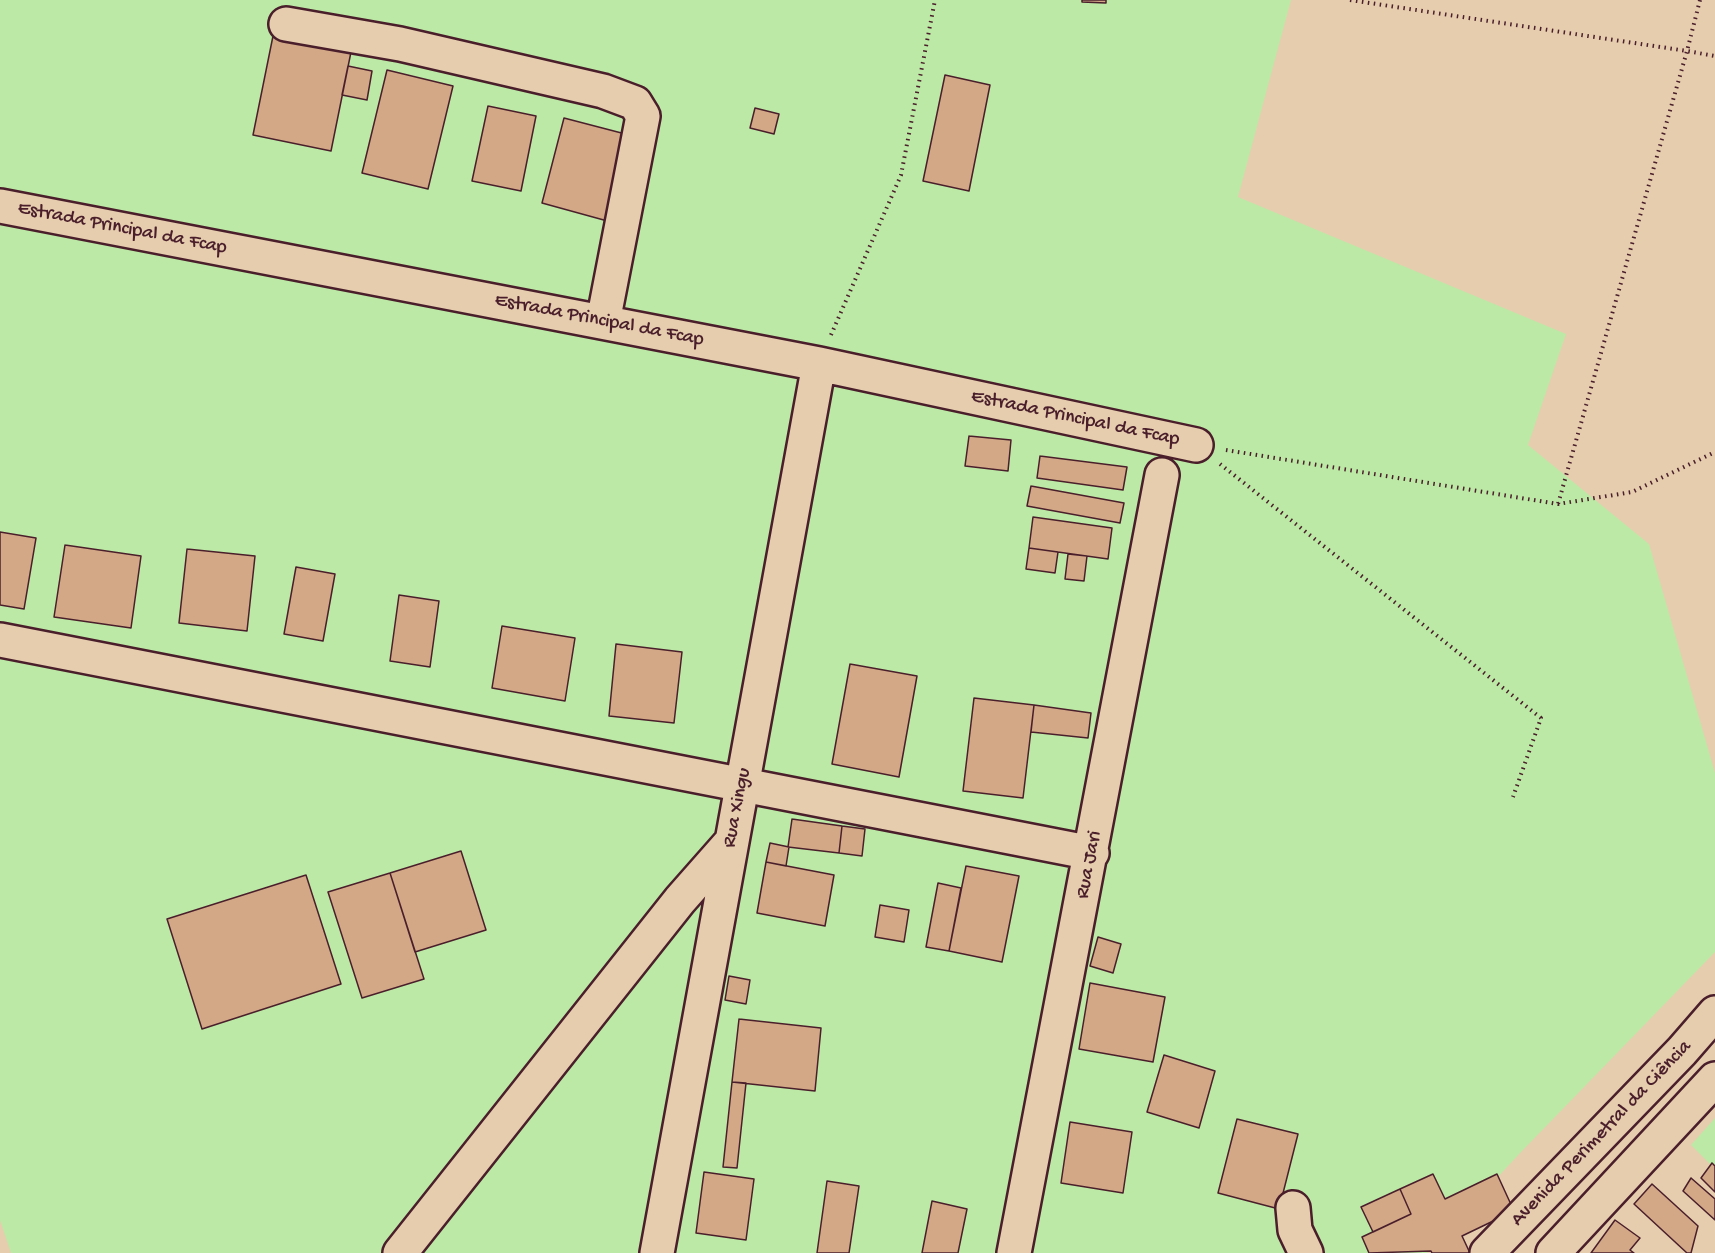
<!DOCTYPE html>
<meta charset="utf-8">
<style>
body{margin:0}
canvas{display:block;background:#e6cdae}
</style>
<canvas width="1715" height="1253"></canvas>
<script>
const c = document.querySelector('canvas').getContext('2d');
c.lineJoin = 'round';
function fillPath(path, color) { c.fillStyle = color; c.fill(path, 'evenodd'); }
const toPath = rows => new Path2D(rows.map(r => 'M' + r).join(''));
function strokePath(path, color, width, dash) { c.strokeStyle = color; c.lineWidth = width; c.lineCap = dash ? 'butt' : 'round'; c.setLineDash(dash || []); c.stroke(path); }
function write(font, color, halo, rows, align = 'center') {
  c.font = font + ' "Gochi Hand",sans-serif'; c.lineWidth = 4.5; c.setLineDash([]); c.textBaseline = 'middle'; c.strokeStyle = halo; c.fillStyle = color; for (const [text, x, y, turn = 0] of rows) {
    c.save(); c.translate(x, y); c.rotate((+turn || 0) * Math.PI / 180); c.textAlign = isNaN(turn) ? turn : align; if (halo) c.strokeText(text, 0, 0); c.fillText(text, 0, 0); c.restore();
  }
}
const green = toPath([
 [0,0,1291,0,1238,197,1566,334,1528,445,1649,544,1715,773,1715,952,1521,1152,1427,1253,11,1253,0,1220,0,654,721,798,725,781,0,623],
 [1715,1118,1715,1169,1691,1145]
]);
const building = toPath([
 [1082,0,1106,0,1106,3,1082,2,1082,0],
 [273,36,351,52,331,151,253,135,273,36],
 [348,66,372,71,367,100,342,95,348,66],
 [387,70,453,86,428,189,362,173,387,70],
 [945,75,990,85,969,191,923,181,945,75],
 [488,106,536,116,521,191,472,181,488,106],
 [755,108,779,114,774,134,750,128,755,108],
 [564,118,633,136,611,222,542,203,564,118],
 [969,436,1011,440,1008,471,965,466,969,436],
 [1040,456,1127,467,1123,490,1037,478,1040,456],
 [1031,486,1124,503,1120,523,1027,506,1031,486],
 [1033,517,1112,528,1108,559,1029,548,1033,517],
 [0,532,36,538,24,609,0,605,0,532],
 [65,545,141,556,131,628,54,617,65,545],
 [1029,548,1058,552,1055,573,1026,569,1029,548],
 [187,549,255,556,247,631,179,623,187,549],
 [1068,554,1087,556,1084,581,1065,579,1068,554],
 [296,567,335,574,323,641,284,634,296,567],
 [399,595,439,601,430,667,390,661,399,595],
 [502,626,575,638,565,701,492,688,502,626],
 [616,644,682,652,674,723,609,716,616,644],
 [850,664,917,676,899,777,832,764,850,664],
 [974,698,1034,705,1023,798,963,791,974,698],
 [1034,705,1091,713,1088,738,1031,732,1034,705],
 [792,819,842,826,839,853,788,847,792,819],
 [842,826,865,829,862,856,839,853,842,826],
 [770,843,789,847,786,866,766,862,770,843],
 [461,851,486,930,415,952,390,873,461,851],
 [766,862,834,875,825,926,757,913,766,862],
 [966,866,1019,876,1002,962,949,951,966,866],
 [390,873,424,979,362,998,328,892,390,873],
 [306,875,341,984,202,1029,167,919,306,875],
 [938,883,961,888,949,951,926,947,938,883],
 [880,905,909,910,904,942,875,937,880,905],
 [1098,937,1121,944,1113,973,1090,966,1098,937],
 [729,976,750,980,746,1004,725,1000,729,976],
 [1090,983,1165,997,1153,1062,1079,1049,1090,983],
 [739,1019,821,1028,815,1091,732,1082,739,1019],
 [1164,1055,1215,1071,1199,1128,1147,1112,1164,1055],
 [732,1082,746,1083,737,1168,723,1167,732,1082],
 [1237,1119,1298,1134,1279,1209,1218,1193,1237,1119],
 [1070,1122,1132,1132,1123,1193,1061,1183,1070,1122],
 [1712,1163,1715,1166,1715,1192,1701,1178,1712,1163],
 [704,1172,754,1179,746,1240,696,1233,704,1172],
 [1433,1174,1445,1199,1497,1174,1514,1211,1462,1236,1470,1253,1432,1253,1431,1251,1369,1253,1362,1237,1411,1214,1400,1189,1433,1174],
 [1691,1178,1715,1199,1715,1220,1683,1191,1691,1178],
 [827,1181,859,1186,849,1253,817,1253,827,1181],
 [1652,1184,1698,1226,1691,1253,1687,1253,1634,1204,1652,1184],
 [1400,1189,1411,1214,1373,1232,1361,1207,1400,1189],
 [932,1201,967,1209,958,1253,922,1253,932,1201],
 [1615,1220,1640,1238,1630,1250,1634,1253,1591,1253,1615,1220]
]);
const path = toPath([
 [1350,0,1687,51,1558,504],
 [1700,0,1687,51,1715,56],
 [831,335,901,175,935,0],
 [1226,450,1558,504,1632,492,1715,452],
 [1220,464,1541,718,1513,797]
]);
const minor = toPath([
 [286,24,400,44,603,91,635,103,643,116,603,322],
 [0,206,819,364,1196,445],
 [0,640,1092,853],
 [1293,1208,1295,1230,1306,1253],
 [400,1253,680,900,732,841],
 [657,1253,819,364],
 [1014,1253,1162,475]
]);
const major = toPath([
 [1487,1253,1682,1051,1715,1013],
 [1553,1253,1715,1079]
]);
const streetNames = [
 ["Estrada Principal da Fcap",122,229,11],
 ["Estrada Principal da Fcap",599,321,11],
 ["Estrada Principal da Fcap",1075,419,12],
 ["Rua Xingu",738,808,-79],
 ["Rua Jari",1090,865,-79],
 ["Avenida Perimetral da Ciência",1602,1134,-46]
];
fillPath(green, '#bce9a6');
fillPath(building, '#d2a887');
strokePath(building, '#4a1f2b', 1.5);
strokePath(minor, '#4a1f2b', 38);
strokePath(major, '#4a1f2b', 38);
strokePath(path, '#4a1f2b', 4, [1.5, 4.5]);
strokePath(minor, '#e6cdae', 33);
strokePath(major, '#e6cdae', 33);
write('20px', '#4a1f2b', '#e6cdae', streetNames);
</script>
